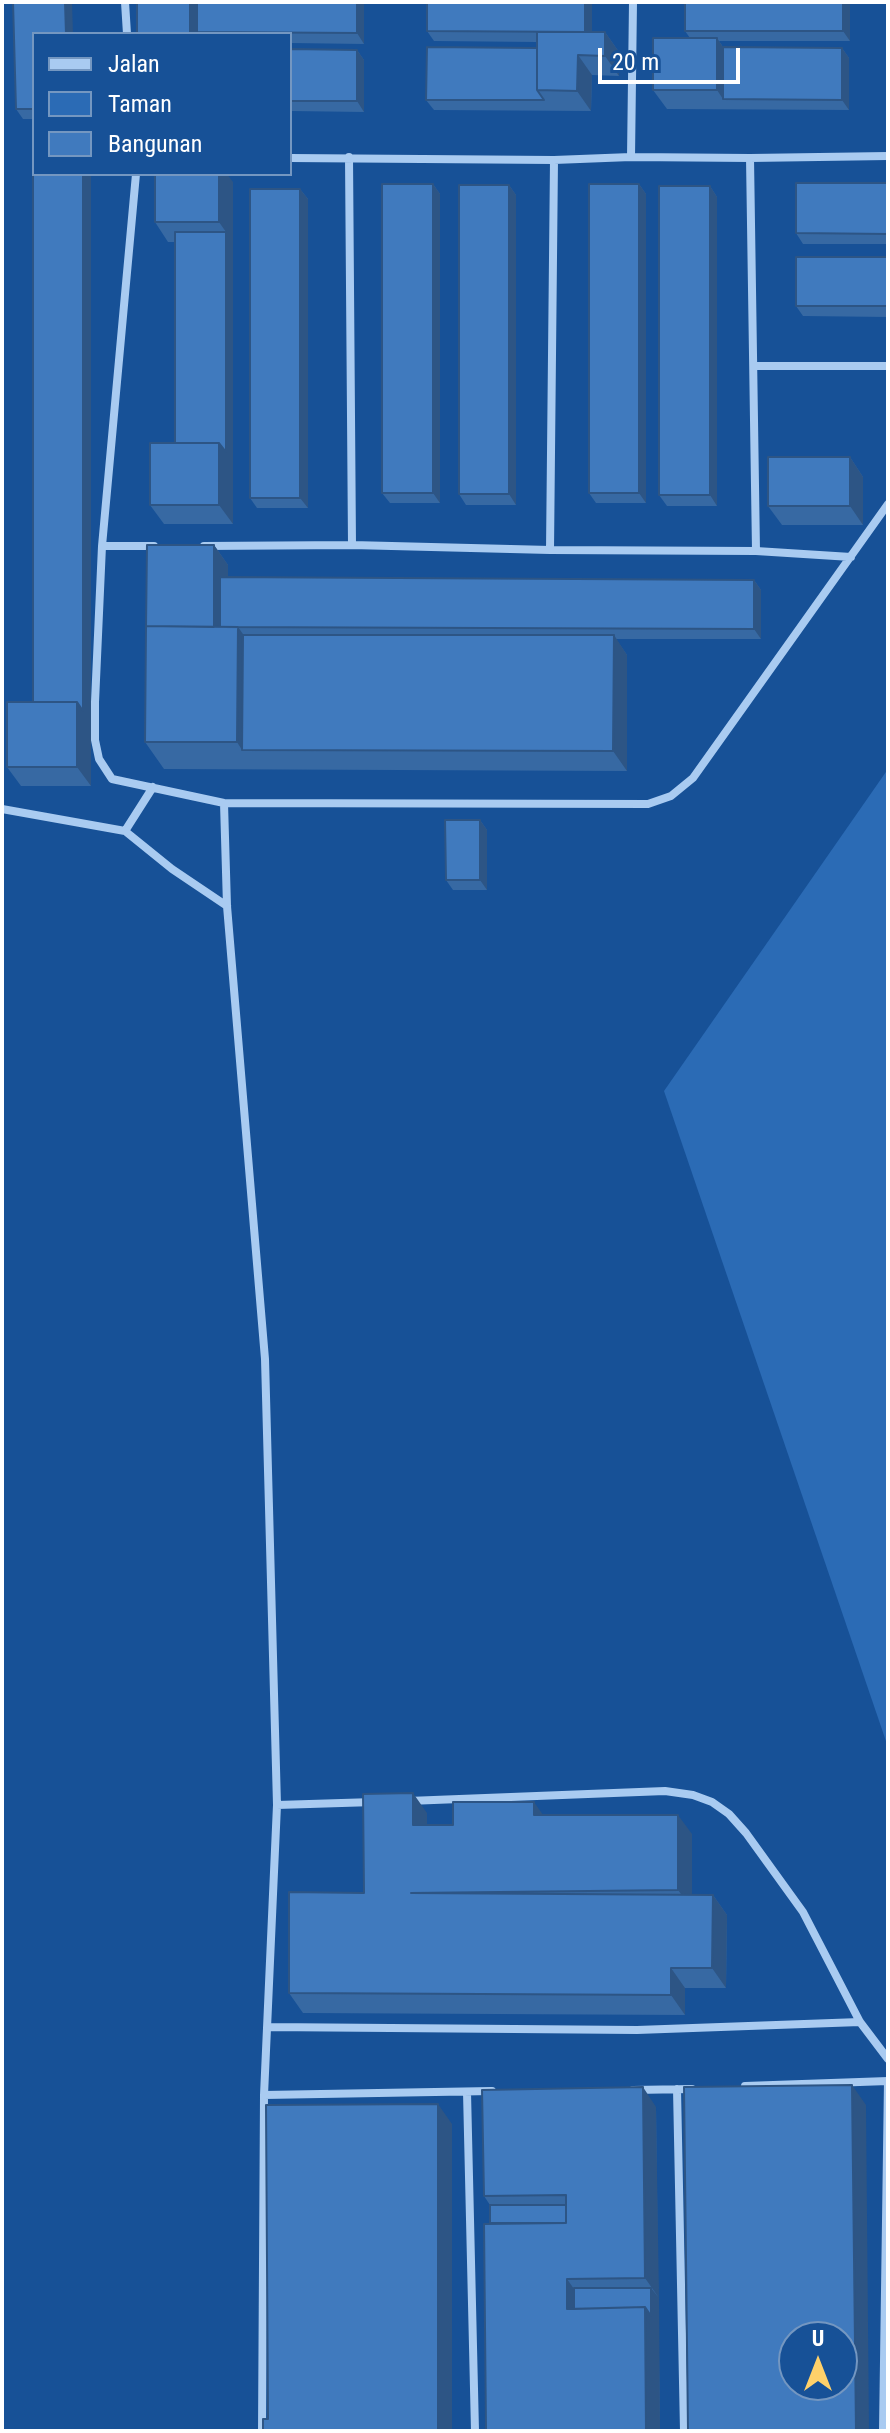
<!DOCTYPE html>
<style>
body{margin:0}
#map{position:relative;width:890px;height:2433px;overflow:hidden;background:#175197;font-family:"Roboto Condensed",sans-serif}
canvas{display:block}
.frame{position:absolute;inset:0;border:4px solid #fff;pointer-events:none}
.legend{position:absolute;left:32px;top:32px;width:260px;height:144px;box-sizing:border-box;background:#175197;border:2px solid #7497c1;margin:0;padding:10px 14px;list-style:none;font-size:24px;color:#fff}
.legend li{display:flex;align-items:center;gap:16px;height:40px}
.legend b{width:40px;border:2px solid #7497c1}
.north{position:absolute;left:778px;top:2321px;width:80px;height:80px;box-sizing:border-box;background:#175197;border:2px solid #7497c1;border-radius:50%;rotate:0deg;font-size:22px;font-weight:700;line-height:32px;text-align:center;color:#fff}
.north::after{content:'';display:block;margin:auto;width:28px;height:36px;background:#ffd16a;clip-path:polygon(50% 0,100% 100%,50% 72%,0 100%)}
.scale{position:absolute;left:598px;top:48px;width:142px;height:36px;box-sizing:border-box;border:4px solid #fff;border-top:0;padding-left:10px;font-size:24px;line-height:28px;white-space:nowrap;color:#fff;-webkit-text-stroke:6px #175197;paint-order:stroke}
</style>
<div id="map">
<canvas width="890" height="2433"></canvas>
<div class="frame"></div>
<ul class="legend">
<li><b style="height:10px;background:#a9cbf1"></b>Jalan</li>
<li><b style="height:22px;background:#2b6bb5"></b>Taman</li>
<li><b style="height:22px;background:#407abe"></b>Bangunan</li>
</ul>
<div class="north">U</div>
<div class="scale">20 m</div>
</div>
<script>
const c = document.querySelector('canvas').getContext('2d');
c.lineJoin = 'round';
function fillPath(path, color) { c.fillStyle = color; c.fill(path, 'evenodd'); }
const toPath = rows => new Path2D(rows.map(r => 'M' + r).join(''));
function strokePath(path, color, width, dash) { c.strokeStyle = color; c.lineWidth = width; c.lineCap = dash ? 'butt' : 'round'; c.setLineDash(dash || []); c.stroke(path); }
const green = toPath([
 [888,769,888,1747,664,1091]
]);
const street = toPath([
 [125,2,127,34],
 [349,157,352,545],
 [631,157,633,2],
 [290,158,554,160,631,157,750,158,888,156],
 [750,158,756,551],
 [136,174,102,546,95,702,95,740,99,759,112,779,224,803,648,804,671,796,693,778,888,504],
 [754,366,888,366],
 [102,546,154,546],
 [204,546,352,545,550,550,756,551,851,557],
 [550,550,554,160],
 [224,803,227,906,265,1359,277,1805],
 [2,809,125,831,172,869,227,906],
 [125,831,153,787],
 [408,1801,665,1791,693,1795,712,1802,729,1814,746,1833,803,1912,860,2022,888,2059],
 [267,2027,637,2030,860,2022],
 [745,2086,888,2081],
 [677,2089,684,2431],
 [633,2090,692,2089],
 [467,2092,475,2431],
 [264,2095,492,2091],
 [262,2431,264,2095,277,1805,374,1802],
 [883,2431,888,2081]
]);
const wall = toPath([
 [364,2,364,44,290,43,290,34,137,33],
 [592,2,592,32,605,32,619,52,619,76,592,75,591,111,434,110,426,100,537,48,537,42,434,41,427,31],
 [850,2,850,41,719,41,723,47,842,48,849,58,849,110,667,109,653,90,690,38,685,31],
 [34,34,34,119,23,119,16,109],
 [290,49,357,50,364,60,364,112,290,111],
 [91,174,91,786,21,786,7,767,33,702],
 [233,182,233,524,164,524,150,505,175,443,175,242,168,242,155,222],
 [888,183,888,244,803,244,796,233],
 [433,184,440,194,440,503,390,503,382,493],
 [639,184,646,194,646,503,596,503,589,493],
 [509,185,516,195,516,505,466,505,459,494],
 [710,186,717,197,717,506,667,506,659,495],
 [300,189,308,199,308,508,257,508,250,498],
 [888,257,888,317,803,316,796,306],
 [850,457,863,477,863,525,782,525,768,506],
 [214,545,228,565,228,577,754,580,761,590,761,639,616,639,627,655,627,771,164,769,145,742],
 [480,820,487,830,487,890,453,890,446,880],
 [427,1813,427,1825,453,1825,543,1815,692,1834,692,1895,713,1895,727,1915,726,1988,685,1988,685,2015,303,2013,289,1993,364,1893],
 [656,2107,660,2431,486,2431,490,2205,484,2196]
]);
const shadedWall = toPath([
 [65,2,72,2,73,34,66,34],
 [190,2,204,2,197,32,198,34,190,33],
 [357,2,364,2,364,44,357,33],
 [585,2,592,2,592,42,585,32],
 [843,2,850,2,850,41,843,31],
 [605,32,619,52,619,76,605,56],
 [717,38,730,58,723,99,717,90],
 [842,48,849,58,849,110,842,100],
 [357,50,364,60,364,112,357,101],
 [578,55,592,75,591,111,577,91],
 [83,174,91,174,91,786,77,767],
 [219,174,227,174,233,182,233,242,219,222],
 [433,184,440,194,440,503,433,493],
 [639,184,646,194,646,503,639,493],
 [509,185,516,195,516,505,509,494],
 [710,186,717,197,717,506,710,495],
 [300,189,308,199,308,508,300,498],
 [226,232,233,242,233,524,219,505,219,443],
 [850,457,863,477,863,525,850,506],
 [214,545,228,565,228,627,214,630],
 [754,580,761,590,761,639,754,629],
 [238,627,257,654,242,750,237,742],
 [614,635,627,655,627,771,613,751],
 [480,820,487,830,487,890,480,880],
 [413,1793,427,1813,427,1844,413,1825],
 [534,1802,548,1822,534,1815],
 [678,1815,692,1834,692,1909,678,1890],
 [713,1895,727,1915,726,1988,712,1968],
 [671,1968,685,1988,685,2015,671,1995],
 [852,2085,866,2105,869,2431,856,2431],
 [643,2087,656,2107,659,2298,645,2278],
 [438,2104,452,2124,452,2431,438,2431],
 [567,2279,581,2299,581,2318,567,2309],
 [651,2288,659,2298,660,2431,646,2431,645,2307]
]);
const building = toPath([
 [13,2,65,2,66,34,34,34,34,109,16,109,13,2],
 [137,2,190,2,190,33,137,33,137,2],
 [197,2,357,2,357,33,197,32,197,2],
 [427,2,585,2,585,32,427,31,427,2],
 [685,2,843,2,843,31,685,31,685,2],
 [537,32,605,32,605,56,578,55,577,91,537,90,537,32],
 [653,38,717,38,717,90,653,90,653,38],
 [427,47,537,48,537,90,544,100,426,100,427,47],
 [723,47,842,48,842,100,723,99,723,47],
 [290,49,357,50,357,101,290,101,290,49],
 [33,136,34,136,34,174,83,174,83,711,77,702,33,702,33,136],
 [155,174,219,174,219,222,155,222,155,174],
 [796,183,888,183,888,234,796,233,796,183],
 [382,184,433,184,433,493,382,493,382,184],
 [589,184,639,184,639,493,589,493,589,184],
 [459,185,509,185,509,494,459,494,459,185],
 [659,186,710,186,710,495,659,495,659,186],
 [250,189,300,189,300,498,250,498,250,189],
 [175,232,226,232,226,452,219,443,175,443,175,232],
 [796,257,888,257,888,306,796,306,796,257],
 [150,443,219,443,219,505,150,505,150,443],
 [768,457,850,457,850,506,768,506,768,457],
 [147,545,214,545,214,627,146,626,147,545],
 [220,577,754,580,754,629,220,627,220,577],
 [146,626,238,627,237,742,145,742,146,626],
 [243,635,614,635,613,751,242,750,243,635],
 [7,702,77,702,77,767,7,767,7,702],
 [445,820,480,820,480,880,446,880,445,820],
 [413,1793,413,1825,453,1825,453,1802,534,1802,534,1815,678,1815,678,1890,411,1893,713,1895,712,1968,671,1968,671,1995,289,1993,289,1892,364,1893,363,1794,413,1793],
 [852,2085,856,2431,688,2431,684,2087,852,2085],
 [794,2337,842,2337,842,2385,794,2385,794,2337],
 [643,2087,645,2278,567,2279,567,2309,645,2307,646,2431,486,2431,484,2224,566,2223,566,2195,484,2196,482,2090,643,2087],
 [438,2104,438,2431,263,2431,263,2419,268,2419,266,2105,438,2104],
 [490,2205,566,2205,566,2223,490,2223,490,2205],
 [574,2288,651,2288,651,2316,645,2307,574,2309,574,2288]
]);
fillPath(green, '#2b6bb5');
strokePath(street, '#a9cbf1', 8);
fillPath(wall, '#3769a3');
fillPath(shadedWall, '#2d5585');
fillPath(building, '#407abe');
strokePath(building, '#2d5585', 2);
</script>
